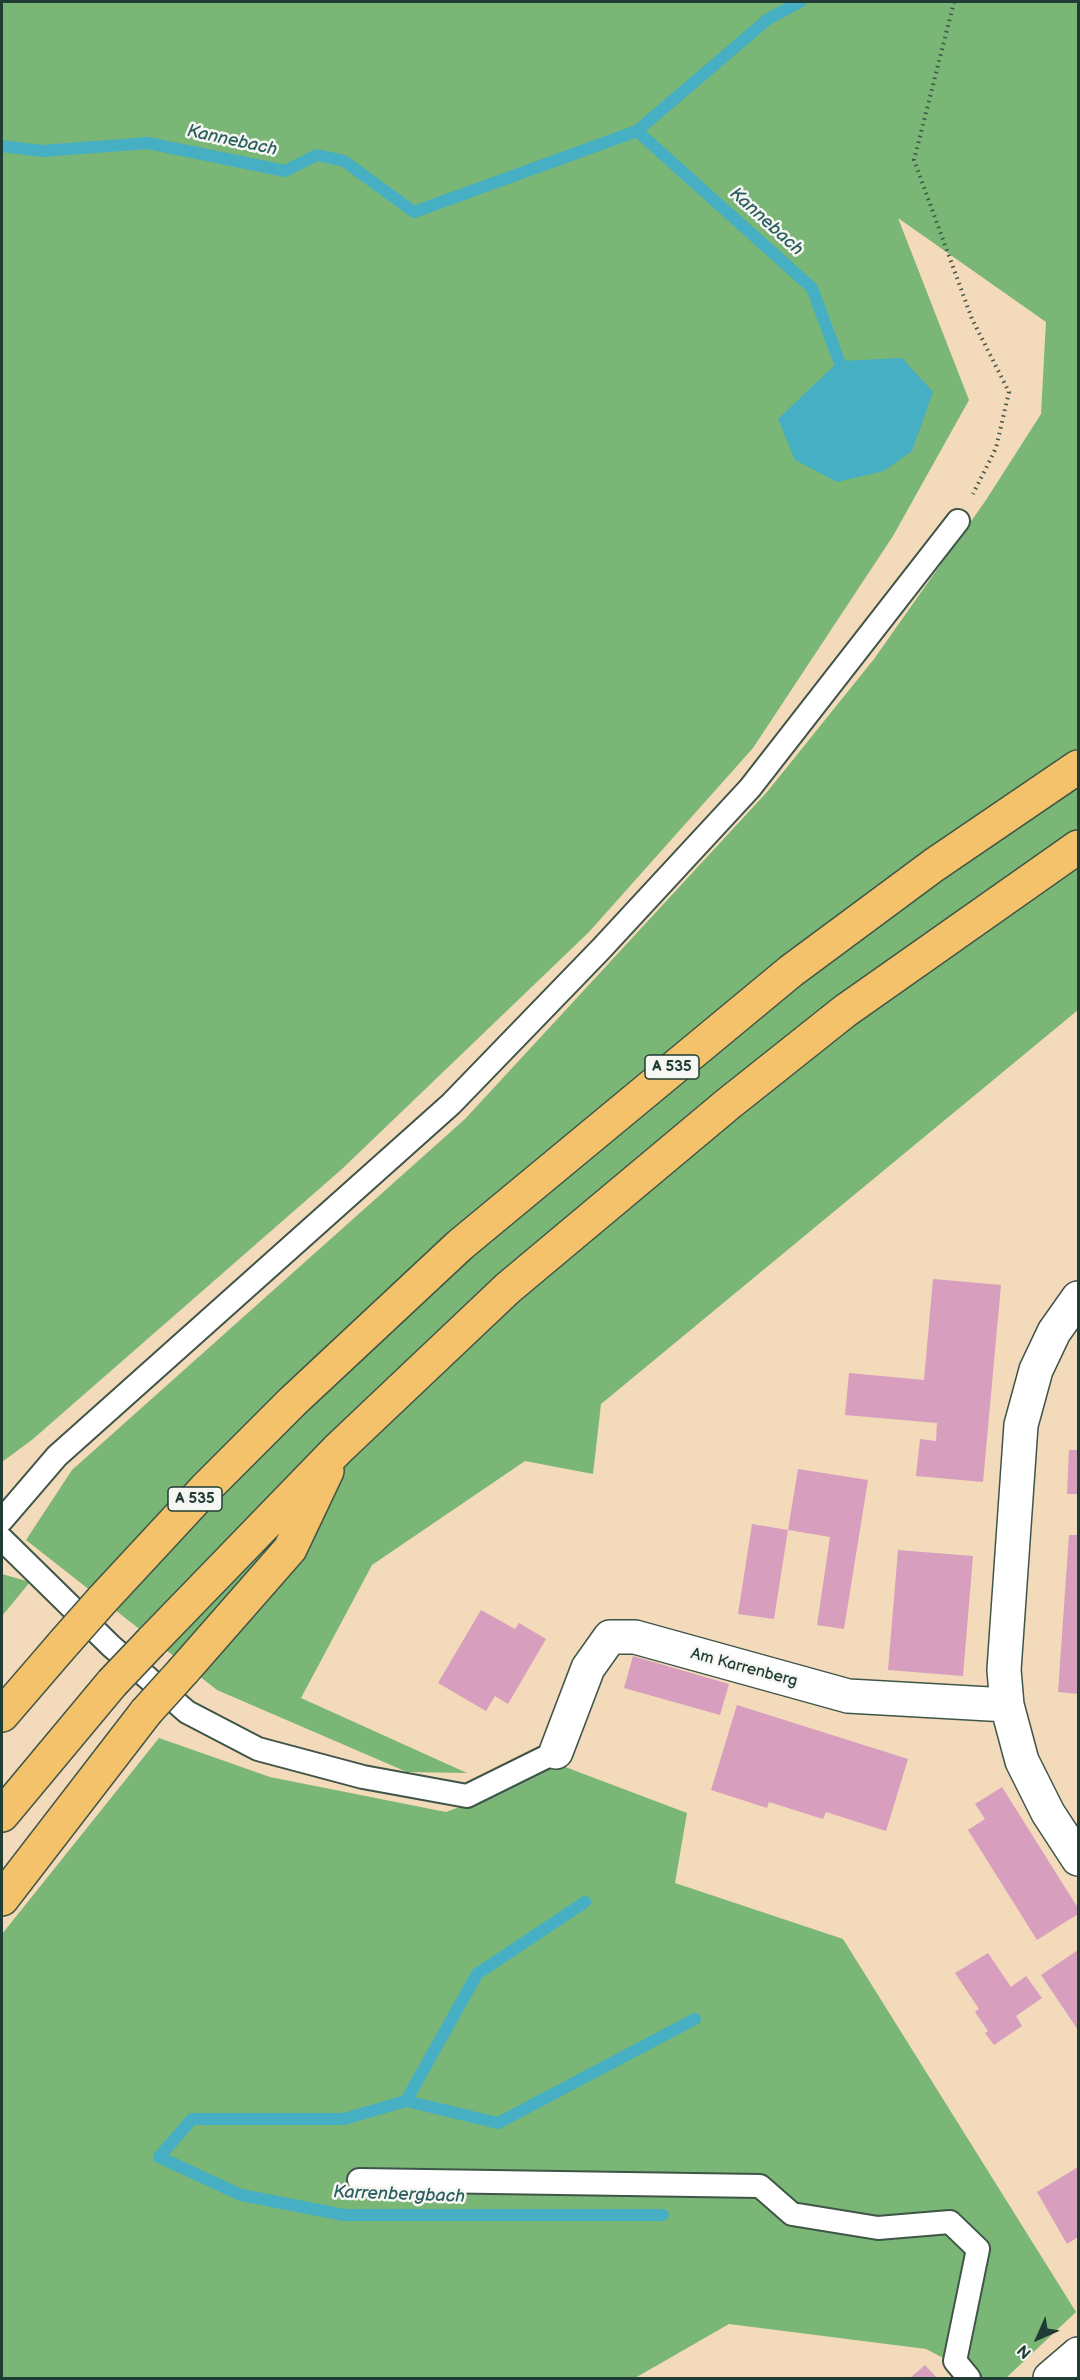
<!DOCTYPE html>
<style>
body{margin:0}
#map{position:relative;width:1080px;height:2380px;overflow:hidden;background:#f3daba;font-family:"Balsamiq Sans",sans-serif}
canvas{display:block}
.frame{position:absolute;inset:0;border:3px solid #1f3d34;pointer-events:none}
.north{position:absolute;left:1008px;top:2308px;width:60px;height:60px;-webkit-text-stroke:4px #f6f6f2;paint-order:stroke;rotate:225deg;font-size:16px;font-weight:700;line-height:24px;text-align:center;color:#1f3d34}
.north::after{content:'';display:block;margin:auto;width:21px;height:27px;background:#1f3d34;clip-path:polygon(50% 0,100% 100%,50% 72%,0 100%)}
</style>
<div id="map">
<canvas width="1080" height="2380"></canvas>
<div class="frame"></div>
<div class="north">N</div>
</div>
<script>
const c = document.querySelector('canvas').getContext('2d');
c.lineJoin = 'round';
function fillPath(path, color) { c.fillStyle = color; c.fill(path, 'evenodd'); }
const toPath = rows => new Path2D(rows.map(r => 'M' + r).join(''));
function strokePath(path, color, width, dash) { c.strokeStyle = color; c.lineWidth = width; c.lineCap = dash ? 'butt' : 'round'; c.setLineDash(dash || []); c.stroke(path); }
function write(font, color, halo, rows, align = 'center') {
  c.font = font + ' "Balsamiq Sans",sans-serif'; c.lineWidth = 5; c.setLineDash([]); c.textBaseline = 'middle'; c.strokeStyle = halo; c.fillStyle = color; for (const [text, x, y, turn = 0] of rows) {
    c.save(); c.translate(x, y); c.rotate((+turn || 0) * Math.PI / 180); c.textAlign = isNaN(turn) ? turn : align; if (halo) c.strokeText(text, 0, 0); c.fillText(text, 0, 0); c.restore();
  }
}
const forest = toPath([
 [2,2,1078,2,1078,1010,601,1404,593,1474,525,1461,372,1565,301,1698,467,1773,407,1772,217,1690,26,1540,72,1470,465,1119,767,792,874,659,986,500,1041,414,1046,322,898,218,969,400,893,536,753,748,589,932,342,1169,33,1439,2,1462],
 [2,1574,30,1582,2,1616],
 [159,1738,270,1777,446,1812,507,1790,552,1762,687,1813,675,1883,843,1939,1076,2312,1006,2378,982,2378,926,2349,729,2324,635,2378,2,2378,2,1934]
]);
const water = toPath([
 [902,358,933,392,912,451,884,471,837,482,795,460,778,419,839,361]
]);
const stream = toPath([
 [637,131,812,288,839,361],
 [2,146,42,151,148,143,285,171,317,155,344,161,414,212,637,131,768,19,800,2],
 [585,1902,477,1974,406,2101,344,2119,192,2119,159,2157,241,2195,344,2215,663,2215],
 [406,2101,498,2123,695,2019]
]);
const building = toPath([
 [933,1279,1001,1285,983,1482,916,1476,920,1439,936,1441,937,1423,845,1415,849,1373,924,1380],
 [1069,1450,1078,1450,1078,1494,1067,1494],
 [798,1469,868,1480,844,1629,817,1625,830,1537,788,1530],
 [752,1524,788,1530,774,1619,738,1614],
 [1069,1535,1078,1535,1078,1694,1058,1692],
 [898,1550,973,1556,963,1676,888,1670],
 [481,1610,515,1629,519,1623,546,1639,508,1704,495,1696,486,1711,438,1683],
 [633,1656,729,1684,720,1715,624,1688],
 [737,1705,908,1759,886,1831,826,1812,823,1819,769,1802,767,1808,711,1790],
 [1002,1787,1078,1908,1078,1914,1037,1940,968,1830,985,1819,975,1804],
 [1078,1950,1078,2030,1041,1975],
 [988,1953,1011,1987,1026,1976,1042,1998,1016,2016,1022,2026,994,2045,985,2033,988,2031,975,2012,979,2009,955,1973],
 [1078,2167,1078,2237,1067,2244,1037,2192],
 [925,2365,937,2378,910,2378]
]);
const path = toPath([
 [954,2,914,160,972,319,1009,392,996,448,973,494]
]);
const service = toPath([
 [2,1520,57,1456,451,1104,601,949,750,788,958,521],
 [2,1539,111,1646,187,1712,258,1749,363,1777,467,1796,556,1752],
 [359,2180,760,2186,792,2214,878,2228,950,2222,978,2249,955,2361,969,2378]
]);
const minor = toPath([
 [1078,1298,1054,1332,1036,1370,1021,1425,1004,1670,1007,1705,1022,1761,1048,1813,1078,1859],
 [556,1752,588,1668,610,1637,635,1637,848,1696,1007,1705],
 [1050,2378,1078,2354]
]);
const motorway = toPath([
 [102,1600,205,1489,292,1402,460,1245,791,971,934,865,1078,767],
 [151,1642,338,1449,508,1288,728,1104,845,1011,1078,847],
 [184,1670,290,1549,327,1471],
 [2,1715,64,1643],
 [2,1815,112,1683],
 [2,1899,146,1712]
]);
const motorwayBridge = toPath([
 [64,1643,102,1600],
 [112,1683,151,1642],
 [146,1712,184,1670]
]);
const shields = [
 [672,1067,54],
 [195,1499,54]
];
const shieldNames = [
 ["A 535",672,1067],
 ["A 535",195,1499]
];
const streetNames = [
 ["Am Karrenberg",744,1668,15]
];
const waterNames = [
 ["Kannebach",232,141,12],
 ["Kannebach",766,222,42],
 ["Karrenbergbach",399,2195,2]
];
fillPath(forest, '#7ab675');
fillPath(water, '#46afc4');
strokePath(stream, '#46afc4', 12);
fillPath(building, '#d79ebe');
strokePath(service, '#3f5548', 26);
strokePath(minor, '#3f5548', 36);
strokePath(motorway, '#3f5548', 36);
strokePath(path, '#3f5548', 4, [1.5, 4.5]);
strokePath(service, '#fff', 22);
strokePath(minor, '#fff', 33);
strokePath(motorway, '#f3c26a', 33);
strokePath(motorwayBridge, '#3f5548', 36, []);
strokePath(motorwayBridge, '#f3c26a', 33);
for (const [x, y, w] of shields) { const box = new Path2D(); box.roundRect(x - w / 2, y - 12, w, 24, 4.5); c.fillStyle = '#f6f6f2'; c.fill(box); strokePath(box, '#1f3d34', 1.5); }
write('bold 15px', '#1f3d34', null, shieldNames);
write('16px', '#1f3d34', '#f6f6f2', streetNames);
write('italic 18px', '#2b5f5f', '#f6f6f2', waterNames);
</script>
